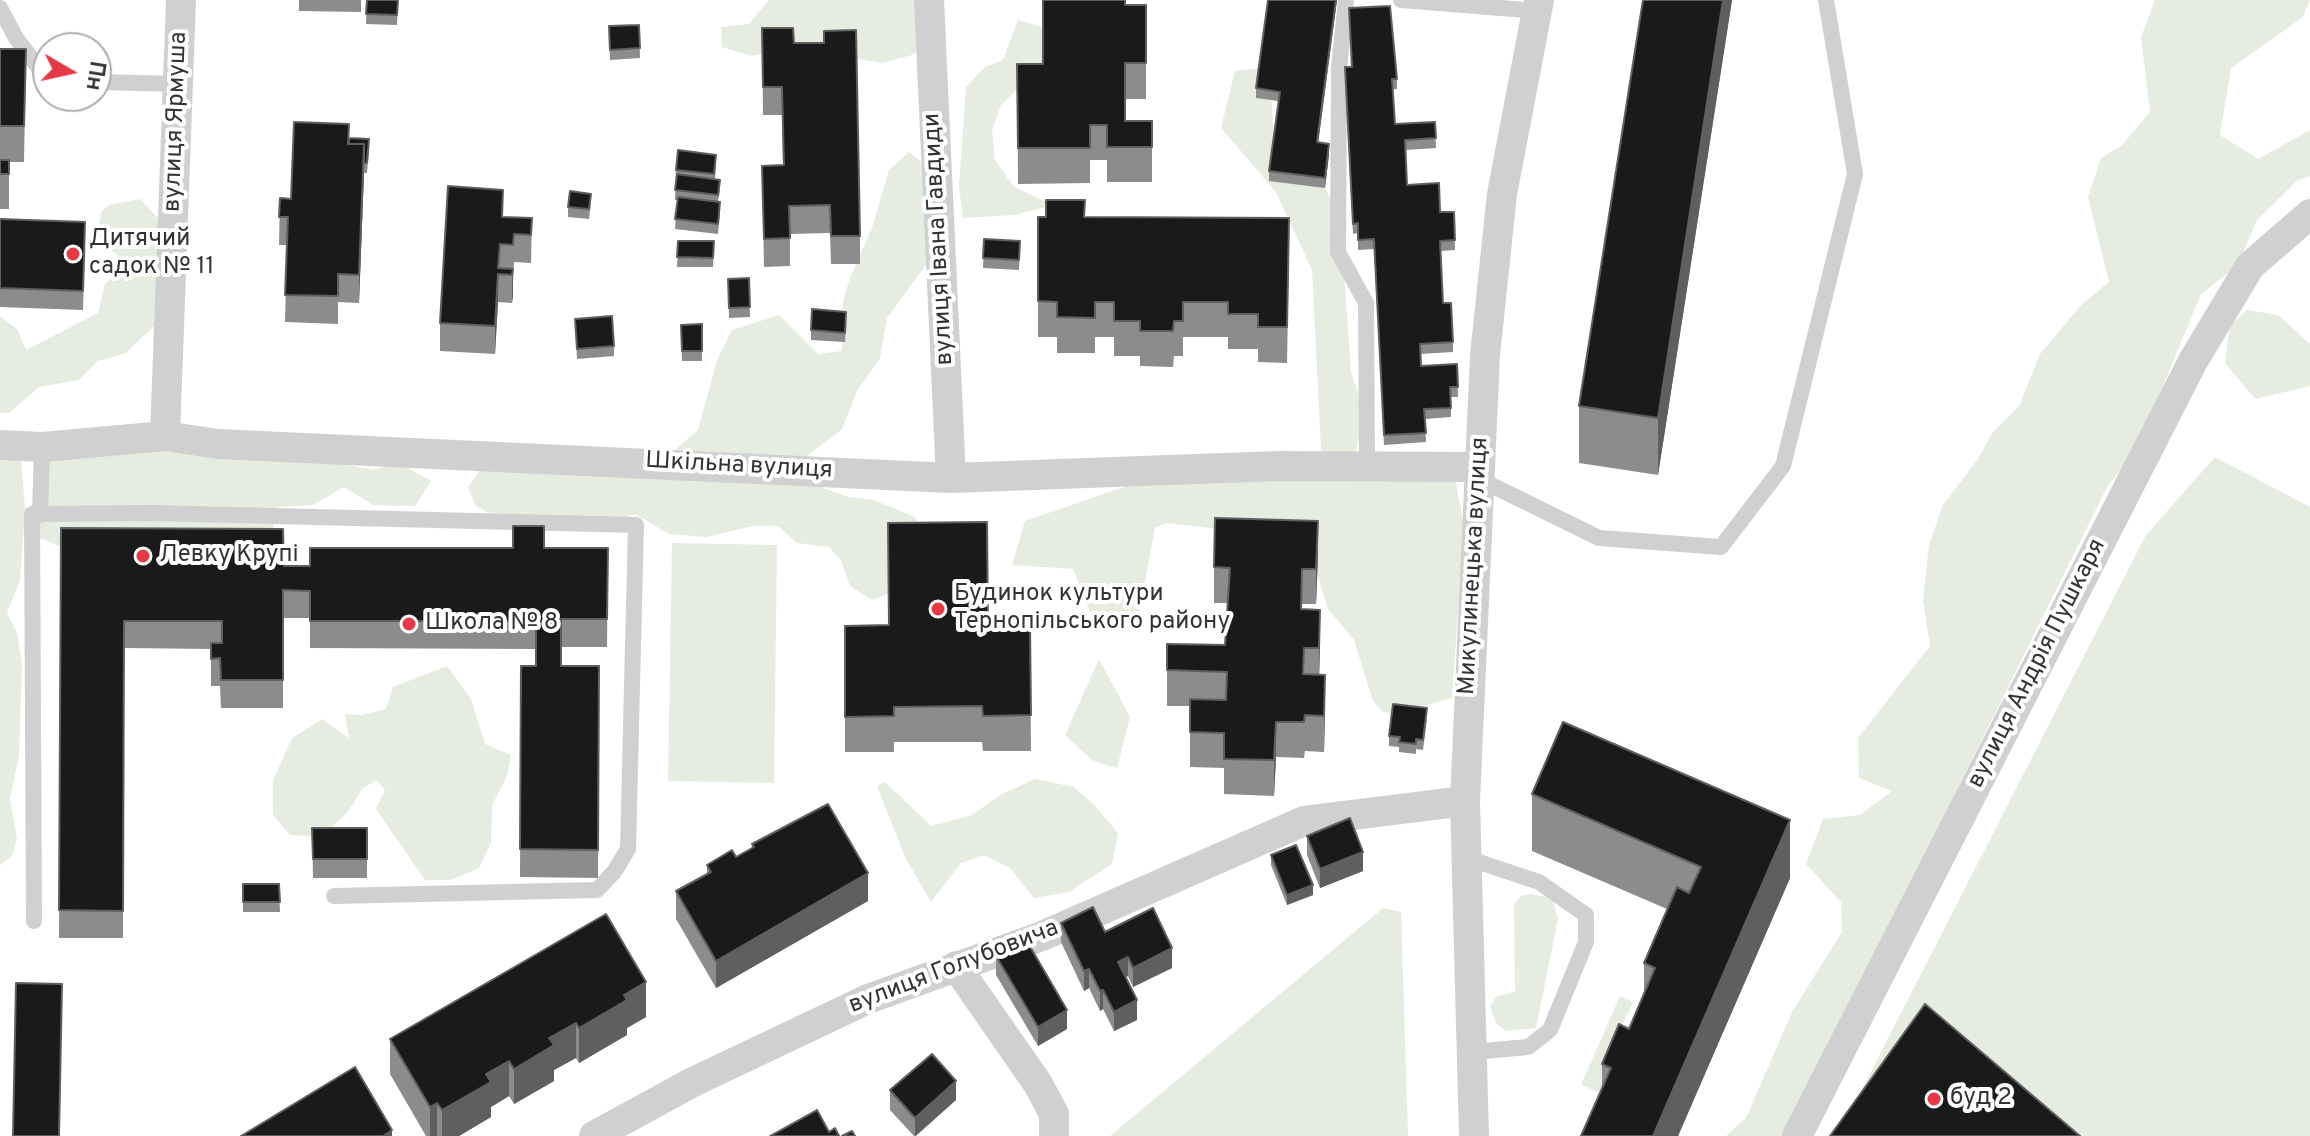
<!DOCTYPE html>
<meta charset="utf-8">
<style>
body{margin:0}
#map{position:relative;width:2310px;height:1136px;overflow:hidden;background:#fff;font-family:Overpass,sans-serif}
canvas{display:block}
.north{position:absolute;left:32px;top:32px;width:80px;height:80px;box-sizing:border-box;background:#fff;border:2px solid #adadad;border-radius:50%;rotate:99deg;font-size:22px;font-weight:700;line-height:32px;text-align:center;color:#333}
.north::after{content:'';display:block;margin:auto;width:28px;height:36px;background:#e63946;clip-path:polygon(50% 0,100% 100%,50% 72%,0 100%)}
</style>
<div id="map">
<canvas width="2310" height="1136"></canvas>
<div class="north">Пн</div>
</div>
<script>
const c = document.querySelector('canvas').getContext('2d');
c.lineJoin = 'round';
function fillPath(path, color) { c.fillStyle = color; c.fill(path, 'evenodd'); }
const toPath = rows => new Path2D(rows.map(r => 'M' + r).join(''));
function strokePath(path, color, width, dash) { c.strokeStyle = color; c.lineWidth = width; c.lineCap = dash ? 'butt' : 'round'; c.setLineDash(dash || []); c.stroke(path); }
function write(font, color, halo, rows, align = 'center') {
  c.font = font + ' Overpass,sans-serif'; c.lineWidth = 8; c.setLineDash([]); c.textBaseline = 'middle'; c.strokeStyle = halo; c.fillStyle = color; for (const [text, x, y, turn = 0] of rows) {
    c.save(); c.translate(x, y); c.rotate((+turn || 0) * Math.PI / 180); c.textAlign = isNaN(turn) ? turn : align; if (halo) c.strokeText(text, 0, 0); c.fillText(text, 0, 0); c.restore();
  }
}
const green = toPath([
 [769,0,936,0,933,36,912,55,882,63,793,48,752,56,722,47,721,27,749,24],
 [2155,0,2310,0,2302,18,2231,68,2220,135,2258,159,2310,130,2310,176,2298,180,2257,220,2238,265,2201,294,2137,449,2107,487,1786,1136,1726,1136,1746,1118,1792,1012,1842,932,1841,902,1806,864,1823,819,1860,815,1892,791,1859,778,1858,738,1930,646,1923,600,1929,545,1943,505,1978,459,1992,433,2019,406,2040,354,2081,305,2109,282,2088,197,2101,158,2122,145,2150,112,2141,37],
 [1018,20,1039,26,1059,39,1046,60,1001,105,992,130,995,160,1014,187,1053,205,1014,215,963,218,959,187,966,87,985,67,1003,60],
 [1270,67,1274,144,1290,170,1325,188,1340,216,1351,372,1365,412,1352,466,1321,450,1312,270,1276,192,1221,128,1235,71],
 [909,152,928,167,931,258,887,318,880,358,857,391,842,429,802,460,823,488,848,497,874,500,913,516,941,549,916,583,872,600,850,586,841,561,829,547,797,543,778,526,752,526,707,537,669,534,635,514,618,519,521,517,487,512,476,506,468,487,484,465,671,453,698,430,717,360,732,330,779,315,818,354,842,351,843,301,850,278,872,228,889,170],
 [140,199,159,219,154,326,126,353,98,361,79,380,39,387,9,413,0,413,0,316,18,330,26,350,98,313,105,284,120,270,120,257,96,237,102,211,109,205],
 [2247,310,2278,315,2310,344,2310,386,2255,399,2225,363,2230,326],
 [82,428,340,463,372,470,399,463,431,481,415,506,373,505,344,487,313,505,278,507,272,532,59,546,38,537,46,464],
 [0,448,21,458,25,509,20,580,7,613,17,633,22,665,19,755,10,799,17,838,12,856,0,865],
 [2215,457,2310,507,2310,1136,1838,1136,2146,535],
 [1153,477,1455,477,1464,528,1452,698,1393,714,1382,711,1373,701,1354,640,1328,609,1308,545,1255,533,1166,523,1155,528,1138,618,1125,628,1092,617,1073,569,1012,565,1025,521],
 [672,543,777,545,774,783,668,781],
 [1099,659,1130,717,1117,768,1093,761,1065,735],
 [447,666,471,699,485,744,511,755,507,776,492,805,491,842,479,868,451,880,425,880,376,809,385,790,377,780,363,788,347,813,321,837,290,835,273,815,273,780,292,738,322,719,349,738,345,714,362,715,386,709,393,687],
 [1035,779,1074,787,1097,808,1118,833,1112,864,1069,892,1034,898,1010,868,984,855,961,863,931,902,905,857,877,786,885,782,931,826,972,815,1000,795],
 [1531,894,1552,898,1558,919,1536,1028,1506,1031,1496,1023,1490,1006,1497,996,1515,992,1514,904,1521,896],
 [1383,908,1401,912,1408,1136,1110,1136],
 [1620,996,1633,1002,1612,1048,1607,1096,1581,1085]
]);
const lane = toPath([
 [1346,0,1339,69,1338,252,1366,303,1367,467],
 [1401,0,1538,11],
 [0,8,16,38,48,80],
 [96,82,178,84],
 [1479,479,1599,538,1721,547,1783,466,1855,174,1826,0],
 [40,515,42,447],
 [1467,858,1539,882,1586,915,1586,942,1550,1030,1528,1047,1473,1052],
 [34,921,32,514,153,513,636,525,628,849,614,872,597,890,334,896]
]);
const street = toPath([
 [929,0,951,478],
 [165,436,181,0],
 [0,445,42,447,165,436,218,444,951,478,1278,466,1479,467],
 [956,966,1038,1084,1054,1114,1054,1136],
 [594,1136,693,1082,868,999,1042,936,1304,821,1465,801],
 [1474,1136,1465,801,1485,355,1502,194,1539,0],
 [1797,1136,2193,361,2250,266,2310,214]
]);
const wall = toPath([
 [299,0,361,0,361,12,299,11],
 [367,0,398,0,397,25,366,24],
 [1268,0,1318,142,1329,154,1325,188,1269,181,1269,171,1278,101,1256,98,1256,88],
 [1643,0,1732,0,1658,475,1579,463,1579,406],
 [1125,5,1146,5,1146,99,1125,99,1125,121,1152,121,1152,182,1107,182,1107,160,1090,160,1090,183,1018,184,1017,64,1043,64],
 [639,25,640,58,610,60,609,26],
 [762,28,794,43,860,236,860,264,831,264,830,233,790,234,790,266,764,267,762,166,783,165,782,115,763,115],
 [0,49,26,49,24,162,9,162,9,209,0,209],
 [1345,77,1397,79,1397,89,1393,89,1395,124,1435,122,1436,148,1405,150,1407,185,1440,212,1454,212,1455,250,1441,251,1443,303,1453,342,1453,352,1420,354,1421,366,1457,364,1458,397,1451,397,1451,417,1425,419,1426,442,1384,445,1374,249,1358,250,1358,233,1353,234],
 [349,144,369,149,367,173,364,173,359,303,338,302,338,324,285,322,287,245,279,245,280,198,291,199],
 [716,165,715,179,720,190,718,201,720,212,718,234,675,229,677,200,675,200,676,170],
 [591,203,589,219,568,217,568,207],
 [503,217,532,218,531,263,514,262,512,303,498,302,495,354,440,351,440,323],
 [1038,217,1085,217,1289,253,1287,363,1258,362,1258,349,1228,349,1228,337,1183,337,1183,356,1174,356,1173,367,1140,366,1140,356,1114,356,1114,337,1095,337,1095,353,1057,353,1057,337,1038,337],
 [0,219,85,241,83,310,0,307],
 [984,239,1020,241,1019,270,983,268],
 [678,241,714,241,713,267,677,267],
 [749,278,750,317,729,318,728,279],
 [575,319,614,346,614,356,577,359],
 [846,322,845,342,811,340,811,330],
 [702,324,702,361,682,361,681,325],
 [61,528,284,566,310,566,544,548,608,548,607,647,561,647,561,666,599,666,598,878,520,877,521,666,536,666,536,649,310,648,310,618,283,618,283,708,221,708,220,686,211,686,211,649,124,648,123,938,59,938],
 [1318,556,1316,604,1302,604,1302,609,1320,645,1319,675,1325,710,1324,752,1305,751,1304,758,1276,757,1274,796,1224,794,1224,768,1190,767,1190,706,1167,706,1167,644,1225,645,1228,603,1214,603,1214,567],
 [889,625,1030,625,1031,751,983,751,982,742,894,742,894,752,845,752,845,626],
 [1427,718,1423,750,1416,749,1416,754,1399,752,1399,747,1389,746,1389,736],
 [1532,794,1790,878,1678,1136,1581,1136,1602,1088,1602,1064,1629,1029,1644,995,1644,963,1667,909,1532,851],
 [312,828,367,828,367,878,313,878],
 [1307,836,1363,871,1320,888,1307,855],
 [752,844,868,901,716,988,676,919,676,891,707,874,707,865,736,857,752,848],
 [1271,855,1313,895,1287,905,1271,865],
 [243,884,279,884,280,912,243,912],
 [1061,923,1105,932,1172,968,1133,987,1128,976,1126,977,1137,1020,1114,1031,1103,1009,1100,1011,1089,988,1084,991,1061,942],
 [996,956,1067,1029,1038,1046,996,975],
 [646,1017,627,1028,627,1035,579,1063,576,1058,554,1070,554,1081,514,1104,509,1096,491,1107,491,1117,459,1136,426,1136,390,1074,390,1039],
 [890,1090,956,1100,916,1136,914,1136,890,1110]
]);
const shadedWall = toPath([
 [1336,0,1337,0,1317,152,1317,142],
 [1723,0,1732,0,1658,475,1658,418],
 [364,144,364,172,359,303,359,275],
 [1329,144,1329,154,1325,188,1325,178],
 [513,269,513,297,512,303,512,275],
 [498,274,498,302,495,354,495,326],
 [1318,521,1318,556,1316,604,1316,569],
 [1320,610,1320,645,1319,684,1319,648],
 [1325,675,1325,710,1324,752,1324,716],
 [1276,722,1276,757,1274,796,1274,760],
 [1790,820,1790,878,1678,1136,1653,1136],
 [1363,852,1363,871,1320,888,1320,869],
 [868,873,868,901,716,988,716,961],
 [1313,885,1313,895,1287,905,1287,895],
 [1172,948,1172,968,1133,987,1133,968],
 [1128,957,1128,976,1118,981,1118,962],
 [1089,969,1089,988,1084,991,1084,971],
 [646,982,646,1017,627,1028,627,1035,579,1063,579,1028,624,995],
 [1103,990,1103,1009,1100,1011,1100,991],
 [1137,1000,1137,1020,1114,1031,1114,1012],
 [1067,1010,1067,1029,1038,1046,1038,1027],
 [576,1023,576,1058,554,1070,554,1081,514,1104,514,1069,549,1038],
 [509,1061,509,1096,491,1107,491,1117,459,1136,442,1136,442,1110,486,1074],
 [956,1081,956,1100,915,1136,915,1118],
 [437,1103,437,1136,430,1136,430,1107],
 [392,1130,392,1136,383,1136]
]);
const building = toPath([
 [367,0,398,0,397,15,366,14,367,0],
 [1043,0,1125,0,1125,5,1146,5,1146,63,1125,63,1125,121,1152,121,1152,147,1107,147,1107,125,1090,125,1090,148,1018,148,1017,64,1043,64,1043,0],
 [1268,0,1336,0,1317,142,1329,144,1325,178,1269,171,1280,92,1256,88,1268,0],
 [1643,0,1723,0,1658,418,1579,406,1643,0],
 [1390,6,1397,79,1392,79,1395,124,1435,122,1436,138,1405,140,1407,185,1439,183,1440,212,1454,212,1455,240,1440,241,1443,303,1451,303,1453,342,1420,344,1421,366,1457,364,1458,387,1450,387,1451,408,1424,409,1426,433,1384,435,1374,239,1358,240,1358,223,1353,224,1345,67,1352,67,1349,8,1390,6],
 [639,25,640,48,610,50,609,26,639,25],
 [762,28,793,28,794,43,824,43,824,31,856,30,860,236,831,236,830,205,789,206,790,238,764,239,762,166,784,165,782,87,763,87,762,28],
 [0,49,26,49,24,126,0,126,0,49],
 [294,122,349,124,348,144,364,144,359,275,338,274,338,296,285,295,288,217,279,217,280,198,291,199,294,122],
 [349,138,369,139,367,163,364,163,364,144,349,144,349,138],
 [678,150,716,155,714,174,676,170,678,150],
 [0,160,9,160,9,174,0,174,0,160],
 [677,174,720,180,718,195,675,190,677,174],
 [448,186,503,190,502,217,532,218,531,235,514,234,513,245,500,244,498,268,513,269,512,275,498,274,495,326,440,323,448,186],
 [570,191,591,194,589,209,568,207,570,191],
 [678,197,720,202,718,224,675,219,678,197],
 [1046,200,1085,200,1084,217,1289,218,1287,327,1258,327,1258,314,1228,314,1228,302,1183,302,1183,321,1174,321,1173,331,1140,331,1140,321,1114,321,1114,302,1095,302,1095,318,1057,317,1057,302,1038,301,1038,217,1046,217,1046,200],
 [0,219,85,222,83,291,0,288,0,219],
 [984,239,1020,241,1019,260,983,258,984,239],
 [678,241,714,241,713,258,677,257,678,241],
 [749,278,750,307,729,308,728,279,749,278],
 [812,309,846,312,845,333,811,330,812,309],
 [612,316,614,346,577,349,575,319,612,316],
 [702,324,702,351,682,351,681,325,702,324],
 [1215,518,1318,521,1316,569,1302,569,1301,609,1320,610,1319,648,1304,648,1303,674,1325,675,1324,716,1305,715,1304,722,1276,722,1274,760,1224,759,1224,733,1190,732,1190,699,1226,700,1227,672,1167,670,1167,644,1225,645,1230,568,1214,567,1215,518],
 [987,522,988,625,1030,625,1031,715,983,716,982,706,894,707,894,716,845,717,845,626,889,625,888,523,987,522],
 [513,526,544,526,544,548,608,548,607,619,561,619,561,666,599,666,598,850,520,849,521,666,536,666,536,621,310,621,310,591,283,590,283,680,221,680,220,658,211,659,211,643,222,643,222,621,124,621,123,911,59,910,61,528,283,529,284,566,310,566,310,548,513,548,513,526],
 [1393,704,1427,708,1423,740,1416,739,1416,744,1399,742,1400,737,1389,736,1393,704],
 [1563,722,1790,820,1653,1136,1581,1136,1611,1068,1602,1064,1619,1024,1629,1029,1655,968,1644,963,1677,887,1689,893,1701,867,1532,794,1563,722],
 [828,804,868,873,716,961,676,891,711,872,707,865,732,850,736,857,754,847,752,844,828,804],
 [1350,818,1363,852,1320,869,1307,836,1350,818],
 [312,828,367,828,367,859,313,859,312,828],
 [1296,845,1313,885,1287,895,1271,855,1296,845],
 [243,884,279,884,280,902,243,902,243,884],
 [1093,907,1105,932,1153,908,1172,948,1133,968,1128,957,1118,962,1137,1000,1114,1012,1103,990,1100,991,1089,969,1084,971,1061,923,1093,907],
 [606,914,646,982,624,995,627,1000,579,1028,576,1023,549,1038,554,1045,514,1069,509,1061,486,1074,491,1082,442,1110,437,1103,430,1107,390,1039,606,914],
 [1025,938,1067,1010,1038,1027,996,956,1025,938],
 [16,983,62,984,59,1136,13,1136,16,983],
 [1925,1004,2080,1136,1830,1136,1925,1004],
 [932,1054,956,1081,915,1118,890,1090,932,1054],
 [355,1067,392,1130,383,1136,241,1136,355,1067],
 [817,1110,829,1132,835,1128,839,1136,770,1136,817,1110],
 [852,1131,855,1136,842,1136,852,1131]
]);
const markers = [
 [73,254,8,"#e63946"],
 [143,556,8,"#e63946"],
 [938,609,8,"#e63946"],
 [409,624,8,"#e63946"],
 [1934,1099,8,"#e63946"]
];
const streetNames = [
 ["вулиця Ярмуша",177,122,-88],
 ["вулиця Івана Гавдиди",940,239,-93],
 ["Шкільна вулиця",739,467,3],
 ["Микулинецька вулиця",1475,566,-87],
 ["вулиця Андрія Пушкаря",2038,664,-63],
 ["вулиця Голубовича",954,968,-21]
];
const poiNames = [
 ["Дитячий",89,240],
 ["садок № 11",89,268],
 ["Левку Крупі",159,556],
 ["Будинок культури",954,595],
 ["Тернопільського району",954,623],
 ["Школа № 8",425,624],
 ["буд 2",1950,1099]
];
fillPath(green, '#e6ecdf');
strokePath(lane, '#d0d0d0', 16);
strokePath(street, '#d0d0d0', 30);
fillPath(wall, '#8c8c8c');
fillPath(shadedWall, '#5f5f5f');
fillPath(building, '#1a1a1a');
strokePath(building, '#5f5f5f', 2);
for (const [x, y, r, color] of markers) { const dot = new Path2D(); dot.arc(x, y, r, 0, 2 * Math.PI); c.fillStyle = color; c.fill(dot); strokePath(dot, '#fff', 3); }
write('24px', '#333', '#fff', streetNames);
write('24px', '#333', '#fff', poiNames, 'left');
</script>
